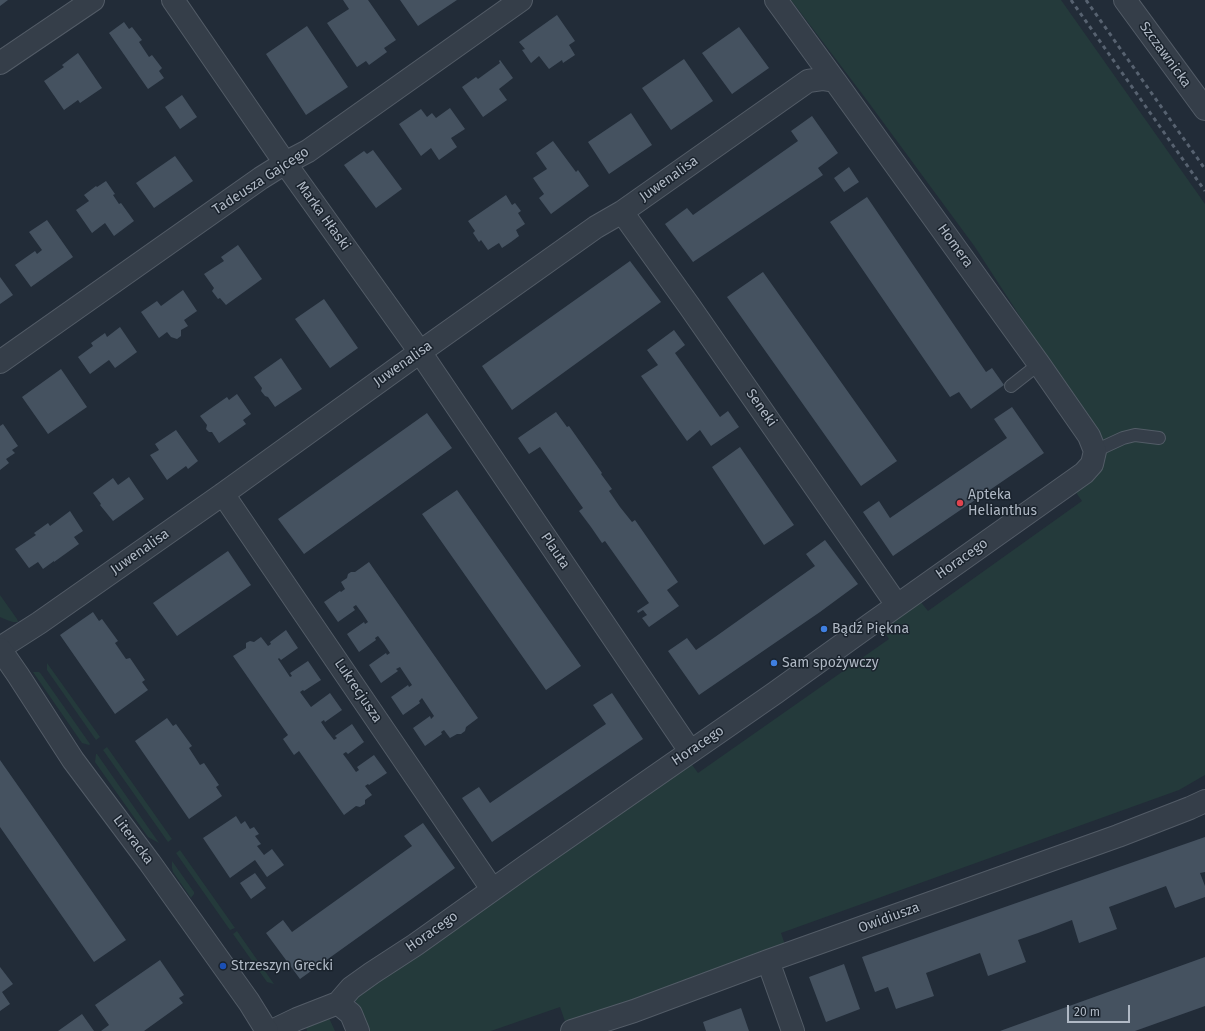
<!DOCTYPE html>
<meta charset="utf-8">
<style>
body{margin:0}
#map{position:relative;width:1205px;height:1031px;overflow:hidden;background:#222c38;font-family:"Fira Sans",sans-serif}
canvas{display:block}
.scale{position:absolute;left:1067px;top:1005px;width:63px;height:18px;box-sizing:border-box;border:2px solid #b0b9c5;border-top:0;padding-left:5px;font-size:12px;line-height:14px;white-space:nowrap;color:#b0b9c5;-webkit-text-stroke:3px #1a232d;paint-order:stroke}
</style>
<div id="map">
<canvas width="1205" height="1031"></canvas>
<div class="scale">20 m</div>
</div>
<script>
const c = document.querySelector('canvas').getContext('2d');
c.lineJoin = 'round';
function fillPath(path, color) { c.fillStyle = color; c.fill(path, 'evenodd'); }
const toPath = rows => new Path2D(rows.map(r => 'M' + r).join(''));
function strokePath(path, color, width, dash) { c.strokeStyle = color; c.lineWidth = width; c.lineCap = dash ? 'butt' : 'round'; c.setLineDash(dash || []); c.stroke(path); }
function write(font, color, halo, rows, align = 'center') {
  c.font = font + ' "Fira Sans",sans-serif'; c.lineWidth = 3; c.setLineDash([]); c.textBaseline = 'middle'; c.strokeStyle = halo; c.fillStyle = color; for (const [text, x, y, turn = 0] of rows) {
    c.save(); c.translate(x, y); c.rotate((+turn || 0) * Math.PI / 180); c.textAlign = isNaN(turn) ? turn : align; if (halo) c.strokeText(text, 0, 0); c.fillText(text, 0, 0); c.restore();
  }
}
const green = toPath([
 [791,0,1061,0,1205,204,1205,775,1179,790,781,933,786,948,567,1027,560,1007,491,1031,370,1031,355,1000,358,996,690,762,698,773,889,639,882,628,920,601,928,611,1082,501,1075,491,1100,440,975,247,866,99],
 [0,595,17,619,18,622,13,622,7,620,0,617],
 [47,663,100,737,96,740,47,670],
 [33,672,39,672,41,674,90,744,89,745,82,743],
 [107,747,172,839,168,842,103,750],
 [96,754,97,754,159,843,148,837,95,762],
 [180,850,235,928,230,930,176,853],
 [172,861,194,892,194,894,191,898,173,872,172,868],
 [237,931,274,984,267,982,233,934],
 [324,1018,329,1018,335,1031,307,1031,306,1027]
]);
const building = toPath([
 [0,0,8,0,0,6],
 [343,0,368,0,396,40,384,48,387,52,369,65,366,61,357,67,327,23,349,9],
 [400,0,457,0,418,26],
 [557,15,575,41,569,45,575,55,563,63,562,60,549,69,539,56,531,63,522,50,525,49,519,42],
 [124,22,129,29,132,27,142,40,139,42,149,57,152,55,162,68,159,71,164,78,148,89,109,33],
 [307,26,348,87,306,115,266,54],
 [739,27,769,68,732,94,702,53],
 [78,53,102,88,80,103,78,100,64,110,44,81,64,67,62,65],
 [684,59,713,101,671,130,642,88],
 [500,60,513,78,499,89,507,100,483,117,462,87,476,77,478,79,500,63,499,61],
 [182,95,197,117,180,129,165,107],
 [450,108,465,129,451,138,457,147,439,160,431,148,421,156,399,124,421,109,427,117,432,113,436,118],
 [631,113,652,145,609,174,588,142],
 [812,116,838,153,818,168,823,175,693,262,665,224,687,208,693,215,798,141,791,131],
 [553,141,576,172,578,170,589,186,551,214,539,198,544,194,533,178,547,169,536,153],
 [373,150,402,189,376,208,344,165,364,151,367,154],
 [175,156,193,181,154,208,136,183],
 [849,167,859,182,844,192,834,178],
 [106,181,115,194,113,195,119,204,121,203,134,221,114,236,105,223,92,233,76,210,89,201,84,195,96,186,97,187],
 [506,195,512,205,515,203,521,211,518,213,525,224,516,230,519,236,511,242,502,248,499,243,488,250,481,240,479,242,473,233,475,231,468,221],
 [867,197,986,372,992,368,1004,385,971,409,959,392,950,397,830,222],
 [47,220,73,257,31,287,15,265,35,251,37,254,42,250,29,232],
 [238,245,262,279,226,305,220,298,218,299,212,291,214,288,204,274,224,261,221,257],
 [630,261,661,302,512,410,482,366],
 [763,272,897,461,861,486,727,297],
 [0,277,13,295,0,304],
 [183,290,197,311,184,320,188,326,181,330,181,336,177,339,171,337,167,332,159,338,141,312,157,301,161,306],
 [324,299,358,348,330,368,295,319],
 [120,327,137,352,115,368,109,360,90,374,78,357,93,346,91,343,105,333,107,337],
 [674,330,685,345,675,353,720,417,728,411,739,427,711,446,700,430,687,441,641,376,658,365,647,350],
 [281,358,302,389,275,407,268,397,265,396,261,391,262,388,254,377],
 [61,369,87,407,48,434,22,397],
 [237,394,251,414,243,420,246,424,219,443,212,432,209,432,206,429,207,425,200,416,227,397,229,400],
 [1012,407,1044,453,893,556,863,512,879,501,890,518,1007,438,994,419],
 [556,412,567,427,569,426,602,473,601,474,612,489,609,491,620,507,632,522,635,520,678,582,667,590,679,606,649,627,642,618,647,615,643,610,638,613,637,611,649,603,605,541,602,543,591,527,579,511,583,508,540,447,529,454,518,438],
 [427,413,452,448,304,554,278,519],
 [3,424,18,446,12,450,15,453,6,459,9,463,0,470,0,426],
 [176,430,198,461,188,469,186,466,167,480,150,455,159,450,155,444],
 [740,447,794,525,764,545,712,467],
 [129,477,144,499,113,521,100,505,101,504,93,493,113,478,118,485],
 [457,490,581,666,546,690,422,514],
 [70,511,83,531,74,537,79,544,54,562,54,561,43,569,38,562,29,568,15,549,36,535,34,533,48,523,50,526],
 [825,540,858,584,820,612,699,695,668,651,687,638,696,650,715,637,815,566,806,554],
 [228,551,251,585,177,636,153,603],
 [369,562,478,718,466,727,465,731,461,734,457,734,450,738,444,730,441,732,442,734,425,746,413,728,430,716,431,719,434,716,422,698,419,701,420,703,403,715,391,697,408,685,409,687,412,685,400,667,396,669,398,671,381,683,369,665,386,653,387,655,390,653,384,644,378,636,375,638,376,640,359,652,347,634,364,622,365,624,368,622,362,613,356,605,353,607,355,610,338,622,324,602,340,591,341,592,345,589,341,582,347,578,348,574,351,572,355,572],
 [93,612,99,621,102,619,118,641,115,643,126,659,130,658,145,680,142,682,148,690,115,714,60,635],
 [286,630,298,648,281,660,279,658,278,659,290,677,292,676,290,673,308,661,321,680,304,691,303,690,300,692,311,707,330,693,342,710,325,722,324,720,321,722,327,731,334,740,337,738,335,736,352,724,364,742,348,754,346,752,343,754,349,762,356,772,359,770,357,767,374,755,387,773,369,785,368,784,365,786,372,795,365,800,365,804,360,807,356,806,344,815,299,751,294,755,283,739,288,735,233,656,246,648,246,643,250,641,254,642,261,637,268,646,271,644,270,642],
 [612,693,643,739,492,842,462,798,479,787,490,803,597,730,606,724,593,705],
 [167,718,173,726,176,724,192,746,189,748,200,765,204,763,219,785,216,787,222,796,189,819,135,741],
 [0,760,126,940,94,962,0,827],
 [236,816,241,824,245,821,250,829,254,827,259,834,255,836,261,844,257,846,264,855,272,849,284,865,267,877,255,860,230,878,203,838],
 [423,823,455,868,300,979,266,933,283,920,292,932,412,846,404,836],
 [1205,837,1205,872,1200,873,1205,886,1205,897,1175,908,1166,886,1109,907,1117,929,1079,943,1072,920,1038,933,1018,940,1026,962,988,976,980,953,926,973,934,996,896,1009,888,987,875,992,862,957],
 [255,873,266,888,251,899,240,883],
 [1205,957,1205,1006,1135,1031,1000,1031],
 [160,960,184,995,179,998,183,1003,144,1031,101,1031,109,1025,95,1005],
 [844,964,860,1009,826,1022,809,977],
 [0,967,13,984,2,992,10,1004,0,1011],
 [741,1008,749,1031,706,1031,703,1022],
 [82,1014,94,1031,58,1031]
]);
const service = toPath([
 [1011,386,1039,364],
 [1095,451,1123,438,1135,435,1159,438]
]);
const minor = toPath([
 [173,0,285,163,420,352,690,751],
 [776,0,835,81],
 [1125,0,1205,109],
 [0,63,93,0],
 [622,212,690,307,897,605],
 [0,362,261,178,285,163,308,151,521,0],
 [223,494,492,889],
 [0,648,39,623,223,494,420,352,596,227,622,212,808,81,822,79,835,81,1039,364,1089,436,1095,451,1092,464,1084,473,871,624,775,693,526,866,415,945,372,973,351,988,338,1003,297,1019,272,1031],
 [768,961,793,1031],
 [338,1003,351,1014,358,1031],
 [572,1031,634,1011,768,961,1118,836,1190,808,1205,801]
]);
const tertiary = toPath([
 [0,649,18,675,73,760,150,863,249,1002,267,1031]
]);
const rail = toPath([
 [1071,0,1205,191],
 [1086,0,1205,169]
]);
const markers = [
 [960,503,4,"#e0444e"],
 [824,629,4,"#3f7fe0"],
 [774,663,4,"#3f7fe0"],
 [223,966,4,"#1a4fb4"]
];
const streetNames = [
 ["Szczawnicka",1165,55,54],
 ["Juwenalisa",669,179,-35],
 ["Tadeusza Gajcego",261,181,-33],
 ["Marka Hłaski",323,216,54],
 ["Homera",955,246,54],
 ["Juwenalisa",403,364,-35],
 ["Seneki",761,408,55],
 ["Plauta",555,551,56],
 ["Juwenalisa",140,552,-35],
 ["Horacego",962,559,-35],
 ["Lukrecjusza",358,691,56],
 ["Horacego",698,746,-34],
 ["Literacka",133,840,53],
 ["Owidiusza",889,918,-20],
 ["Horacego",432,932,-35]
];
const poiNames = [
 ["Apteka",968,495],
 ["Helianthus",968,511],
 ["Bądź Piękna",832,629],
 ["Sam spożywczy",782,663],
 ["Strzeszyn Grecki",231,966]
];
fillPath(green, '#243a3b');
fillPath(building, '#455260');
strokePath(service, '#535c67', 14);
strokePath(minor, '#535c67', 24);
strokePath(tertiary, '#535c67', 24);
strokePath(service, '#353e49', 12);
strokePath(minor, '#353e49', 22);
strokePath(tertiary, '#353e49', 22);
strokePath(rail, '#576270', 3, [4, 4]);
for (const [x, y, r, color] of markers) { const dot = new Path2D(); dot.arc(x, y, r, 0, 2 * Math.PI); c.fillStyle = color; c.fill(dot); strokePath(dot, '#1a232d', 1.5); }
write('14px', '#b0b9c5', '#1a232d', streetNames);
write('14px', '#b0b9c5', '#1a232d', poiNames, 'left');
</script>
